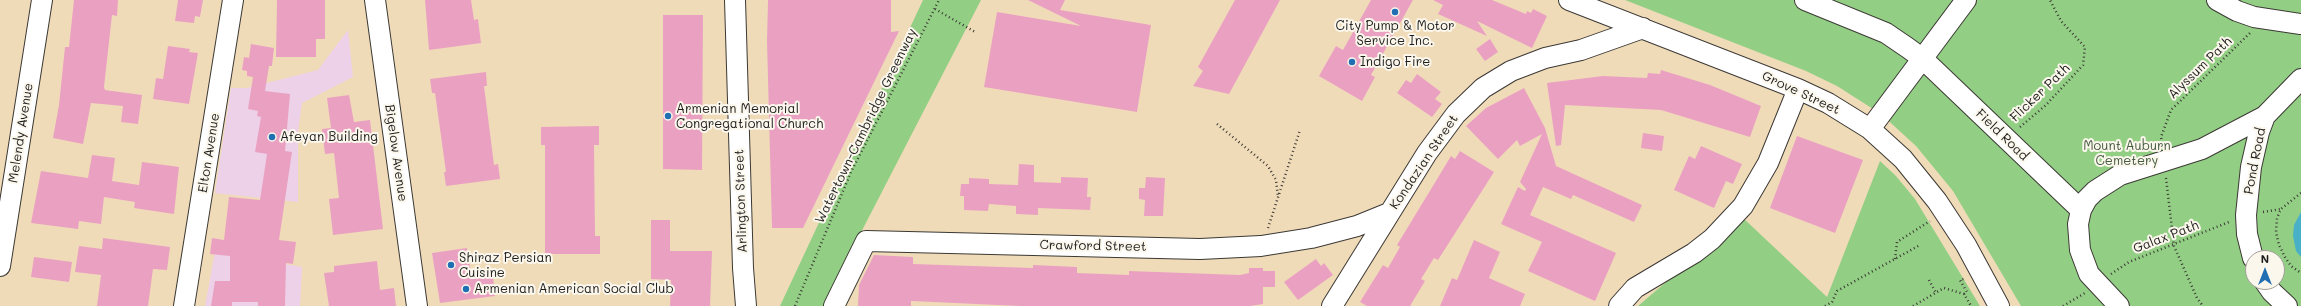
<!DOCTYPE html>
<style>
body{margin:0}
#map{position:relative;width:2301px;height:306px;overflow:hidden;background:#f0dbb9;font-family:Mali,sans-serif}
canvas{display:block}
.north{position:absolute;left:2245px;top:250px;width:40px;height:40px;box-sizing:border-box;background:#fbf7ec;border:1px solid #a29f99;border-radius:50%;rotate:0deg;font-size:11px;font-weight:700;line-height:16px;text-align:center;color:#1c1c1c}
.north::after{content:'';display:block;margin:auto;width:14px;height:18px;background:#1f6fb2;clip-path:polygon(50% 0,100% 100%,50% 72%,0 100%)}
</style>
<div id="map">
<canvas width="2301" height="306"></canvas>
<div class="north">N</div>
</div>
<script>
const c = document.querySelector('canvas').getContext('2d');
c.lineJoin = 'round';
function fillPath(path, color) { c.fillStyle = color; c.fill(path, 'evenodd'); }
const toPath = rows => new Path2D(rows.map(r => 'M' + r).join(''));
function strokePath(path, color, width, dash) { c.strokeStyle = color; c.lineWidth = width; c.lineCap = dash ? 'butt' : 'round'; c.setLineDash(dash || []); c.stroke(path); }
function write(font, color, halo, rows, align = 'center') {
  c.font = font + ' Mali,sans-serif'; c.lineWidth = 4; c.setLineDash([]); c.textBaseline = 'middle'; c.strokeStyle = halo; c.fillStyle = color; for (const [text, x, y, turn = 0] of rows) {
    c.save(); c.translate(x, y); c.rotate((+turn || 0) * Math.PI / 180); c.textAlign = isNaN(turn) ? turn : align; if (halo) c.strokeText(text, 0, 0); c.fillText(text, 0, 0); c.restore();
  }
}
const built = toPath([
 [348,30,353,77,302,103,298,131,298,202,215,193,231,88,247,88,318,70],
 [215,252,302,267,300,306,205,306]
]);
const green = toPath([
 [923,0,981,0,823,306,780,306],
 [1625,0,2301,0,2301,306,2021,306,1953,191,1916,146,1881,114,1837,86,1806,71],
 [2253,258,2277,258,2277,282,2253,282],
 [1880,161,1896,176,1915,199,1980,306,1638,306,1742,217,1827,297]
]);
const water = toPath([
 [2301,212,2301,257,2296,251,2293,236,2294,225]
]);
const building = toPath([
 [74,0,118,0,117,16,112,15,104,87,105,90,142,95,138,124,121,122,123,106,91,103,83,144,53,138,59,105,65,47,69,47],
 [178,0,203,0,200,17,195,16,194,23,175,21],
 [277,0,325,0,325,39,316,39,316,57,276,57],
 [425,0,471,0,474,20,478,19,481,43,429,50],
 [768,0,891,0,891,32,899,31,803,228,772,228,767,41],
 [1028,0,1065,0,1060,10,1151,25,1137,112,984,87,997,12,1081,26],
 [1235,0,1280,0,1229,94,1193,86,1203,71,1198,67],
 [1371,0,1413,0,1371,75,1375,77,1362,101,1319,76,1336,46,1343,50],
 [1433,0,1492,0,1526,14,1527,11,1531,13,1533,9,1547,16,1532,48,1477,21,1487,36,1438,14,1443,5],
 [663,15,703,15,702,170,663,169],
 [1490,39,1498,52,1485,61,1476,49],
 [251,44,274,48,272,66,269,66,265,91,290,94,285,151,292,152,279,240,296,242,293,264,286,263,285,306,258,306,258,302,232,302,232,306,211,306,215,281,230,281,230,256,210,254,212,238,224,240,229,197,260,200,267,154,255,152,261,117,257,116,258,111,248,109,253,77,247,76,247,71,242,70,244,57,249,58],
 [168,46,190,49,189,52,198,53,189,104,153,99,156,78,163,79],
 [1661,70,1710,85,1761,106,1750,137,1661,110,1565,105,1561,145,1556,146,1547,83,1603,76,1647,78,1648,73,1660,74],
 [486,72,487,86,484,86,494,165,498,164,500,179,446,186,444,172,446,172,435,93,432,93,430,79],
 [1417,74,1441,92,1435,99,1442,104,1432,117,1397,93,1406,80,1411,83],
 [1524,88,1545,128,1556,166,1642,205,1634,222,1573,195,1571,199,1543,187,1530,215,1616,253,1595,301,1528,271,1542,242,1501,224,1518,187,1525,191,1526,189,1520,182,1542,134,1520,146,1517,140,1498,159,1466,126,1486,108],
 [349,95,354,122,370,120,383,229,333,235,329,199,339,198,334,153,325,154,322,129,331,128,327,98],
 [599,126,599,145,594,145,595,236,600,236,600,254,545,254,545,145,541,145,541,127],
 [1643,133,1664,136,1662,151,1641,148],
 [1797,136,1863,160,1835,233,1770,208],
 [1701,146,1742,164,1733,184,1726,181,1714,208,1674,190,1689,156,1695,159],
 [1460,151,1494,172,1438,260,1434,258,1421,279,1425,281,1410,306,1367,306,1360,302,1383,265,1388,268,1400,247,1397,245,1442,171,1451,156,1455,159],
 [92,155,115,158,112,181,139,185,142,162,179,167,174,214,134,208,135,202,104,197,101,224,79,221,78,229,31,223,41,171,88,178],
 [1019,164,1034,165,1034,182,1061,183,1061,177,1088,178,1087,197,1091,197,1090,210,1038,208,1038,215,1016,214,1016,206,989,204,988,211,964,210,964,196,960,196,961,184,969,184,969,178,989,179,989,184,1018,185],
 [1146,177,1165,178,1163,216,1144,216,1145,200,1139,199,1139,188,1145,188],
 [651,220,670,220,670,251,712,251,710,306,670,306,671,280,651,279],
 [103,238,170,247,167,270,153,269,148,306,97,306,101,275,75,272,79,246,102,249],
 [1474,240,1500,252,1489,278,1525,294,1520,306,1440,306,1452,278,1457,280],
 [467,248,471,273,482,272,483,277,493,276,495,296,440,303,432,253],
 [874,255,913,257,913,264,1033,268,1033,265,1077,267,1077,273,1129,275,1129,271,1240,275,1249,273,1249,268,1263,268,1263,271,1275,271,1275,287,1263,287,1263,304,1250,306,1020,306,911,301,911,306,858,306,859,285],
 [34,257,72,262,69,282,31,277],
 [1316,259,1321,266,1324,263,1333,275,1298,300,1284,282],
 [377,261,380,290,394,288,396,306,329,306,324,273,334,272,334,266]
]);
const path = toPath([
 [935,9,975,32],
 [1217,124,1268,166,1276,180,1278,197],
 [2020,127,2046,105,2083,65,2085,47,2061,21,2050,0],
 [2162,143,2161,137,2171,110,2250,33],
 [2166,178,2174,246,2197,298,2203,306],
 [2301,193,2281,209,2277,218,2276,232,2279,245,2285,257,2291,266,2301,273],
 [2263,212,2281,209],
 [1268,228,1300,130],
 [1895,259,1897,242,1930,221],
 [2111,274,2129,262,2229,222],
 [1929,280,1936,293],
 [1964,294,1967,292,1960,280,1964,279],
 [795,306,851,172,939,0],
 [1825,306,1832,302,1837,291,1920,245],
 [1913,306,1944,288,1964,294,1971,306],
 [2063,306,2085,293]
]);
const minor = toPath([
 [375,0,417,306],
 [735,0,743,268,746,306],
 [1569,0,1798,89,1828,103,1870,129,1903,159,1937,201,1966,245,1999,306],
 [1805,0,1886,33,1908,48,1923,59,2081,210],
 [2217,0,2237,11,2254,17,2301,24],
 [1870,129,1966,0],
 [2253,258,2247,234,2246,215,2251,167,2259,132,2265,116,2301,79],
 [0,266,42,0],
 [2265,282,2272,292,2287,306],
 [184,306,233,0],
 [834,306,866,241,1200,249,1261,246,1311,238,1357,226,1389,213],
 [1332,306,1427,153,1456,114,1483,88,1511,71,1545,58,1581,50,1643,28],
 [1619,306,1635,288,1694,253,1712,239,1743,206,1768,163,1798,89],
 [2119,306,2089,274,2080,250,2078,224,2081,210,2087,199,2095,191,2120,175,2202,149,2265,116]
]);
const markers = [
 [1395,12,4,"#1f6fb2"],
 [1352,62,4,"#1f6fb2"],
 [668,116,4,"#1f6fb2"],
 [272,137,4,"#1f6fb2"],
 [451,265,4,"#1f6fb2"],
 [466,289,4,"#1f6fb2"]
];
const poiNames = [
 ["City Pump & Motor",1395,26,"center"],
 ["Service Inc.",1395,41,"center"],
 ["Indigo Fire",1360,62],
 ["Armenian Memorial",676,109],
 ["Congregational Church",676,124],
 ["Afeyan Building",280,137],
 ["Shiraz Persian",459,258],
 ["Cuisine",459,273],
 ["Armenian American Social Club",474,289]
];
const streetNames = [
 ["Alyssum Path",2200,68,-44],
 ["Grove Street",1801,93,25],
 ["Flicker Path",2040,93,-44],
 ["Watertown-Cambridge Greenway",866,126,-64],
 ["Melendy Avenue",21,133,-81],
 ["Field Road",2002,135,44],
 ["Elton Avenue",209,153,-81],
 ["Bigelow Avenue",396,153,82],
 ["Pond Road",2255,161,-79],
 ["Kondazian Street",1424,162,-56],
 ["Arlington Street",741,201,-92],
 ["Galax Path",2166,237,-21],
 ["Crawford Street",1093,246,1]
];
const parkNames = [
 ["Mount Auburn",2127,146],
 ["Cemetery",2127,161]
];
fillPath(built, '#edd1e9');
fillPath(green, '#92cf85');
fillPath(water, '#48b1c7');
fillPath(building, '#eaa1c1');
strokePath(minor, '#3c3934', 22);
strokePath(path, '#3c3934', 2.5, [1, 3]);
strokePath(minor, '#fff', 20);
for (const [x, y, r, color] of markers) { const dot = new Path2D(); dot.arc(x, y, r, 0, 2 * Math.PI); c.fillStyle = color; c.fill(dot); strokePath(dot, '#fbf7ec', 1.5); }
write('13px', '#1c1c1c', '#fbf7ec', poiNames, 'left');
write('13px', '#1c1c1c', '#fbf7ec', streetNames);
write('13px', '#455b41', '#fbf7ec', parkNames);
</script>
